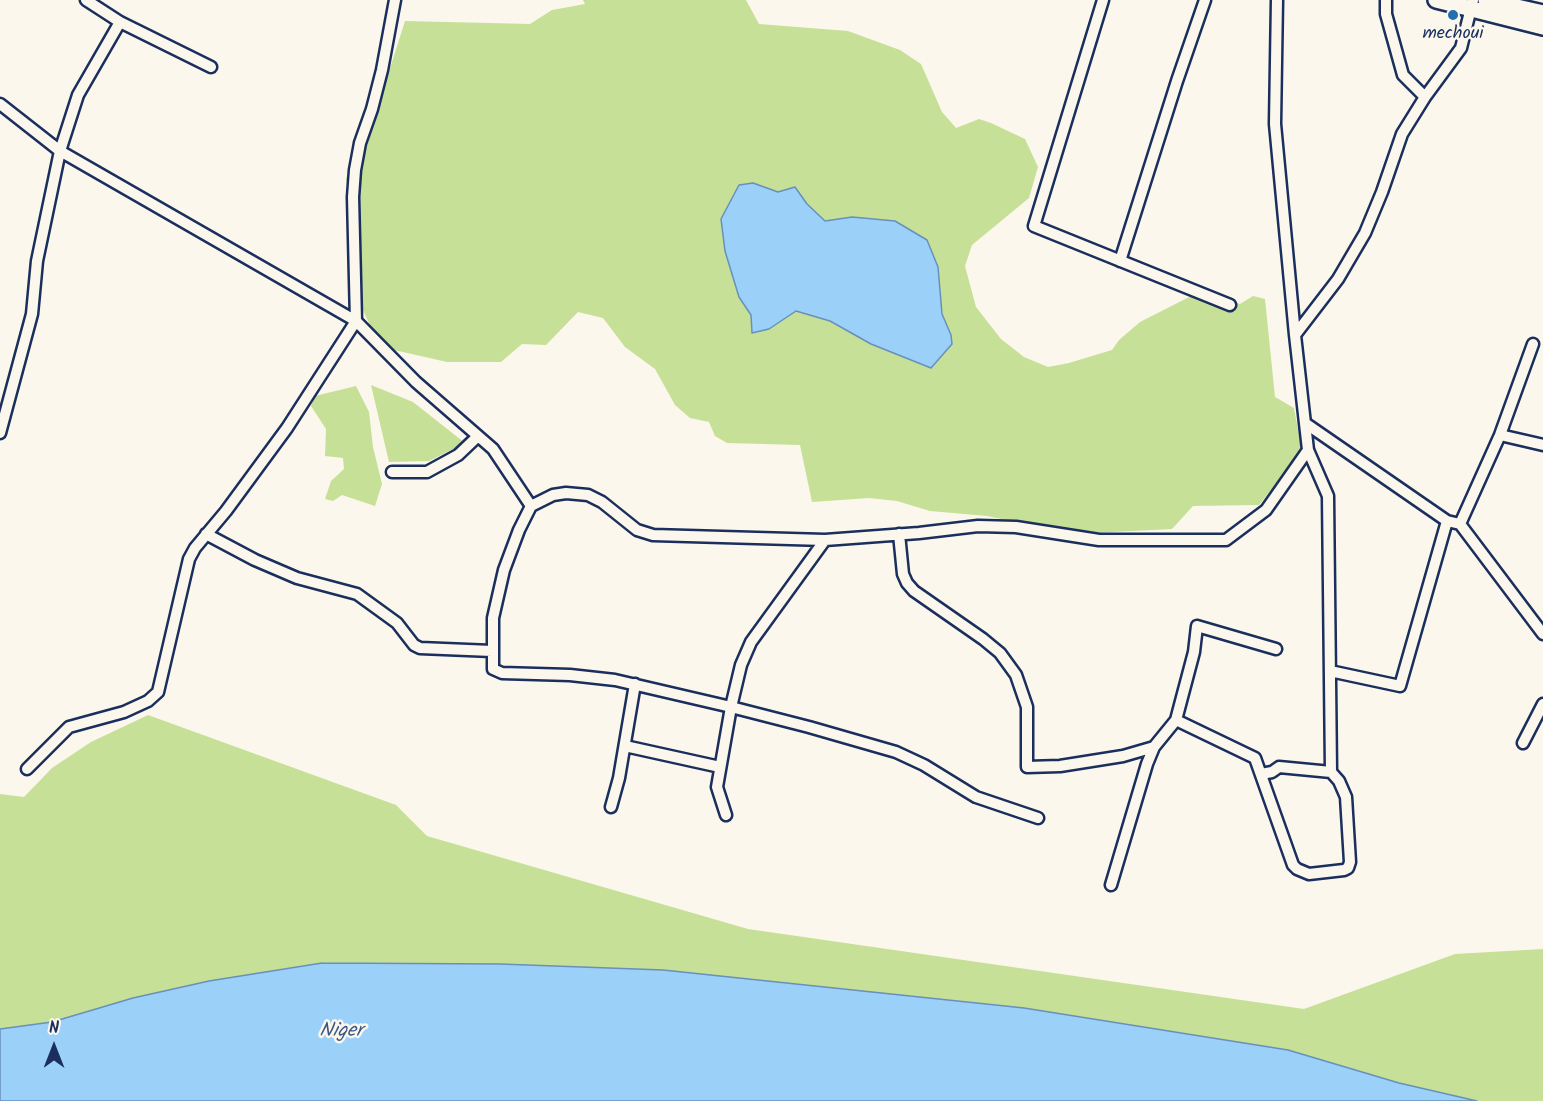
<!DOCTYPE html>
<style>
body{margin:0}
#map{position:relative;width:1543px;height:1101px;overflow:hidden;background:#fbf7ec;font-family:Kalam,sans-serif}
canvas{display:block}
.north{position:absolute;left:24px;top:1017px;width:60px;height:60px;-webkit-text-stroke:4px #fbf7ec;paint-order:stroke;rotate:0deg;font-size:16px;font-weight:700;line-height:24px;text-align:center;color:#1b2f5e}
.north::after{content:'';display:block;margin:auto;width:21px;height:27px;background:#1b2f5e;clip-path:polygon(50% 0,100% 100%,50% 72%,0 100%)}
</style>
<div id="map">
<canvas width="1543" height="1101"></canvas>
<div class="north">N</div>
</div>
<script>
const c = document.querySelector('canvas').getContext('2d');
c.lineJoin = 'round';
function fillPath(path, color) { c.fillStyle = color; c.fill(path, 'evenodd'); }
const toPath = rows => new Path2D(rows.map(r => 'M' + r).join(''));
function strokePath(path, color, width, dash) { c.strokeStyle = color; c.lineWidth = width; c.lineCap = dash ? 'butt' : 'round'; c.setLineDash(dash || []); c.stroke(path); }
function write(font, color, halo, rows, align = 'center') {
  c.font = font + ' Kalam,sans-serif'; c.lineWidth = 5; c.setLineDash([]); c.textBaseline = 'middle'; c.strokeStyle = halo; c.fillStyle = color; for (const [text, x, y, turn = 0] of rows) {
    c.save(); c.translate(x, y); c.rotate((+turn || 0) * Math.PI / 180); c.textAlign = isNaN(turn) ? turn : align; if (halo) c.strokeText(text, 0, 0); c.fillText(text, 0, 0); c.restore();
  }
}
const green = toPath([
 [583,0,746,0,759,24,848,31,900,50,921,64,942,112,956,128,979,119,991,123,1025,139,1038,167,1029,198,972,245,965,266,976,307,1001,339,1024,357,1048,367,1069,363,1112,350,1119,340,1140,322,1201,291,1240,304,1253,296,1265,299,1275,397,1294,408,1302,451,1259,505,1193,506,1172,529,1072,534,987,516,930,511,897,501,869,498,812,502,800,445,727,443,715,436,709,422,690,418,675,405,655,369,625,347,603,318,578,312,546,345,522,344,501,362,447,362,394,350,372,330,359,301,360,238,346,179,359,144,385,84,405,21,530,24,552,10,585,4],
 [371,385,413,402,465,443,429,461,389,462],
 [356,386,369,412,373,447,382,484,375,506,342,495,333,501,325,499,331,481,344,469,343,458,325,456,326,429,311,406,315,396],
 [148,715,396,805,427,836,748,929,1304,1009,1455,954,1543,949,1543,1101,1477,1101,1399,1083,1288,1050,1025,1008,663,970,500,964,322,963,209,981,133,998,52,1022,0,1029,0,794,24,797,52,768,91,742]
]);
const water = toPath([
 [753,183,778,192,795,187,807,204,825,221,852,217,895,221,927,240,938,267,942,314,951,335,952,344,931,368,871,344,830,321,796,311,769,329,752,333,751,315,739,297,725,251,721,219,739,185,753,183],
 [322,963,500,964,663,970,1024,1008,1288,1050,1399,1083,1477,1101,0,1101,0,1029,52,1022,133,998,209,981,322,963]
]);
const street = toPath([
 [86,0,120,22,211,67],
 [395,0,382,70,372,109,360,143,355,170,353,197,356,321,416,382,493,449,531,506],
 [1103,0,1034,226,1230,305],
 [1386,0,1386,14,1403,75,1425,97],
 [0,104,60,151,356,321,287,428,226,511,195,548,189,559,158,692,148,701,124,712,69,727,27,769],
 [1120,261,1177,81,1205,0],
 [1295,335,1338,279,1365,233,1382,192,1402,134,1425,97,1461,48,1473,0],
 [1305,423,1447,521,1460,524,1543,634],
 [0,433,32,314,37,261,60,151,78,95,120,22],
 [1500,435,1543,445],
 [392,472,427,472,458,455,478,436],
 [1460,524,1500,435,1533,344],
 [206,534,255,560,297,578,357,594,397,623,414,645,420,648,492,651],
 [899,534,903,574,907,583,914,591,983,639,1000,653,1016,675,1027,707,1027,767,1060,766,1123,756,1154,747],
 [825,540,653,535,637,530,602,502,588,495,566,493,553,495,531,506,519,530,504,570,493,618,493,669,502,673,570,675,615,680,731,707,741,665,751,642,825,540,919,533,978,526,1016,527,1099,540,1226,540,1266,510,1308,450],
 [1330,671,1400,686,1447,521],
 [1176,720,1255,758,1293,865,1297,869,1309,874,1344,870,1348,868,1350,862,1346,797,1339,781,1331,772,1328,496,1308,450,1295,335,1275,124,1277,0],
 [1523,743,1543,704],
 [625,746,720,767],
 [1261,774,1272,772,1279,767,1331,772],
 [611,807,619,778,635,684],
 [726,815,717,787,731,707,809,727,896,752,924,765,976,797,1038,818],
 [1111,885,1147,764,1154,747,1176,720,1194,652,1197,626,1276,649]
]);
const secondary = toPath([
 [1436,0,1543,27],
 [1486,0,1543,13]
]);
const markers = [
 [1453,15,6,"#1f6fb2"]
];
const poiNames = [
 ["mechoui",1453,35]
];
const waterNames = [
 ["Niger",341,1033]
];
fillPath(green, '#c7e097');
fillPath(water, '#9bd0f9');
strokePath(water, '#6890bb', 1.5);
strokePath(street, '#1b2f5e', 15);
strokePath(secondary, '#1b2f5e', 20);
strokePath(street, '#fbf7ec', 10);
strokePath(secondary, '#fbf7ec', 15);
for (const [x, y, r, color] of markers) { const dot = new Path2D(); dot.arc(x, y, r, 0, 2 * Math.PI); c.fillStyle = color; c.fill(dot); strokePath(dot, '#fbf7ec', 2); }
write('18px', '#1b2f5e', '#fbf7ec', poiNames);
write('italic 20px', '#3b5785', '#fbf7ec', waterNames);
</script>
